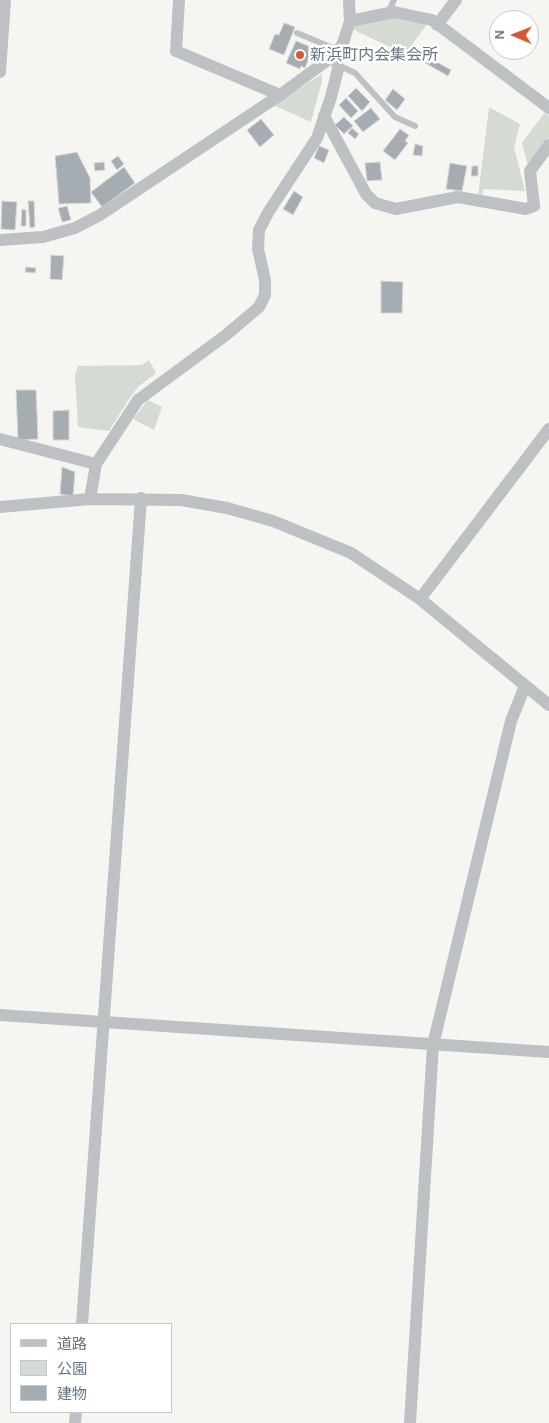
<!DOCTYPE html>
<meta charset="utf-8">
<style>
body{margin:0}
#map{position:relative;width:549px;height:1423px;overflow:hidden;background:#f5f6f2;font-family:Karla,"Noto Sans JP",sans-serif}
canvas{display:block}
.legend{position:absolute;left:10px;top:1323px;width:162px;height:90px;box-sizing:border-box;background:#fff;border:1px solid #c2c8cd;margin:0;padding:6px 9px;list-style:none;font-size:15px;color:#677581}
.legend li{display:flex;align-items:center;gap:10px;height:25px}
.legend b{width:25px;border:1px solid #c2c8cd}
.north{position:absolute;left:489px;top:10px;width:50px;height:50px;box-sizing:border-box;background:#fff;border:1px solid #c2c8cd;border-radius:50%;rotate:271deg;font-size:14px;font-weight:700;line-height:20px;text-align:center;color:#677581}
.north::after{content:'';display:block;margin:auto;width:18px;height:22px;background:#d65832;clip-path:polygon(50% 0,100% 100%,50% 72%,0 100%)}
</style>
<div id="map">
<canvas width="549" height="1423"></canvas>
<ul class="legend">
<li><b style="height:6px;background:#bdc1c4"></b>道路</li>
<li><b style="height:14px;background:#d5dad2"></b>公園</li>
<li><b style="height:14px;background:#a6adb2"></b>建物</li>
</ul>
<div class="north">N</div>
</div>
<script>
const c = document.querySelector('canvas').getContext('2d');
c.lineJoin = 'round';
function fillPath(path, color) { c.fillStyle = color; c.fill(path, 'evenodd'); }
const toPath = rows => new Path2D(rows.map(r => 'M' + r).join(''));
function strokePath(path, color, width, dash) { c.strokeStyle = color; c.lineWidth = width; c.lineCap = dash ? 'butt' : 'round'; c.setLineDash(dash || []); c.stroke(path); }
function write(font, color, halo, rows, align = 'center') {
  c.font = font + ' Karla,"Noto Sans JP",sans-serif'; c.lineWidth = 5; c.setLineDash([]); c.textBaseline = 'middle'; c.strokeStyle = halo; c.fillStyle = color; for (const [text, x, y, turn = 0] of rows) {
    c.save(); c.translate(x, y); c.rotate((+turn || 0) * Math.PI / 180); c.textAlign = isNaN(turn) ? turn : align; if (halo) c.strokeText(text, 0, 0); c.fillText(text, 0, 0); c.restore();
  }
}
const green = toPath([
 [400,17,428,23,405,54,354,30,355,24],
 [322,74,322,81,311,122,273,105],
 [489,107,520,124,514,147,525,191,483,189,482,198,478,197],
 [545,112,549,116,549,137,528,166,522,143],
 [149,360,156,373,138,387,129,399,109,431,78,427,75,375,78,366,142,365],
 [148,400,162,407,154,430,133,419]
]);
const building = toPath([
 [284,23,295,27,284,55,269,49,275,34,279,35,284,23],
 [296,41,313,48,305,68,301,66,300,69,286,63,296,41],
 [423,54,451,70,448,76,420,60,423,54],
 [356,88,370,102,362,111,348,96,356,88],
 [393,89,405,99,397,110,385,100,393,89],
 [346,98,358,111,351,118,339,105,346,98],
 [371,108,380,119,363,132,354,121,371,108],
 [344,117,353,126,344,134,335,125,344,117],
 [261,119,274,135,260,147,247,130,261,119],
 [352,128,359,134,355,139,348,133,352,128],
 [400,129,409,135,405,141,408,143,395,160,383,151,400,129],
 [415,144,423,146,422,156,413,155,415,144],
 [319,146,329,150,324,163,314,158,319,146],
 [77,152,90,178,91,203,59,204,55,156,77,152],
 [118,156,124,164,117,170,111,161,118,156],
 [104,162,105,170,95,171,94,163,104,162],
 [380,162,382,180,367,181,365,163,380,162],
 [450,163,467,166,462,191,446,189,450,163],
 [472,166,478,166,478,176,471,176,472,166],
 [124,167,135,183,102,207,91,192,124,167],
 [294,191,303,197,293,215,283,209,294,191],
 [2,201,17,202,15,230,1,229,2,201],
 [28,201,34,201,35,227,30,228,28,201],
 [67,206,71,220,62,222,58,208,67,206],
 [22,209,26,210,26,226,21,226,22,209],
 [51,255,64,256,62,280,50,279,51,255],
 [26,267,36,268,35,273,25,272,26,267],
 [381,281,403,282,402,313,381,313,381,281],
 [16,390,36,390,38,439,18,440,16,390],
 [69,410,69,440,53,440,53,411,69,410],
 [62,467,75,472,73,496,60,494,62,467]
]);
const lane = toPath([
 [388,12,394,0],
 [297,33,338,50],
 [338,65,355,73,395,117,415,126]
]);
const street = toPath([
 [179,0,176,51,280,95],
 [350,21,394,12,432,20,549,108],
 [437,25,456,0],
 [0,72,5,0],
 [324,116,366,194,375,203,396,209,458,197,526,209,534,206,530,171,549,145],
 [0,240,43,237,75,228,100,215,280,95,336,54,343,43,350,21,349,0],
 [0,439,96,464],
 [90,499,96,464,138,400,226,335,259,307,265,295,265,280,258,249,259,230,269,211,317,138,331,97,338,69,336,54],
 [0,507,90,499,181,500,227,508,273,521,351,553,420,599,549,705],
 [420,599,549,429],
 [0,1015,549,1052],
 [82,1324,141,498],
 [75,1423,76,1412],
 [410,1423,433,1045,511,721,525,686]
]);
const markers = [
 [300,55,5,"#d65832"]
];
const poiNames = [
 ["新浜町内会集会所",310,55]
];
fillPath(green, '#d5dad2');
fillPath(building, '#a6adb2');
strokePath(building, '#d7d7d5', 1);
strokePath(lane, '#bdc1c4', 6);
strokePath(street, '#bdc1c4', 12);
for (const [x, y, r, color] of markers) { const dot = new Path2D(); dot.arc(x, y, r, 0, 2 * Math.PI); c.fillStyle = color; c.fill(dot); strokePath(dot, '#fff', 2); }
write('16px', '#677581', '#fff', poiNames, 'left');
</script>
